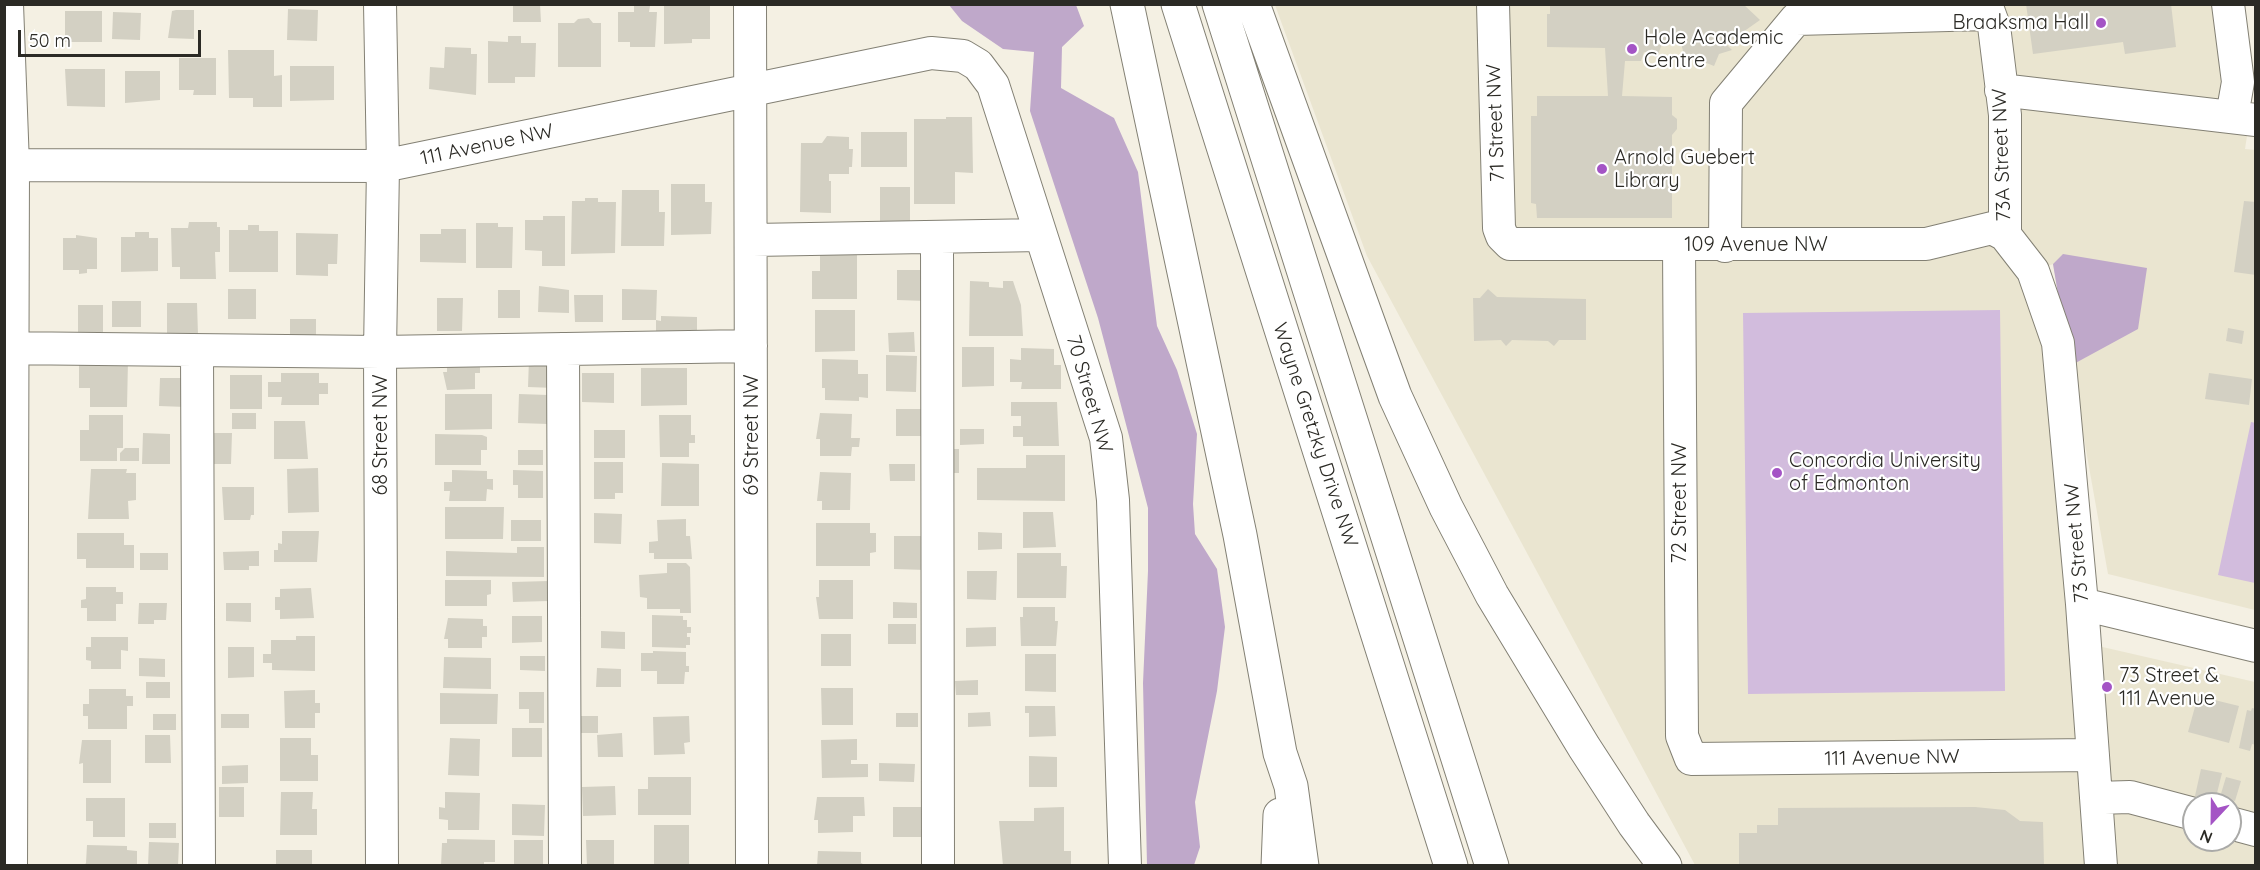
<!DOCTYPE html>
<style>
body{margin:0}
#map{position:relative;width:2260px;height:870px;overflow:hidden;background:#f4f0e3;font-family:Quicksand,sans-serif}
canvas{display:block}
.frame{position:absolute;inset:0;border:6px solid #2b2a25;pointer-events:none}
.north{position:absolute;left:2182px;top:792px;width:60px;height:60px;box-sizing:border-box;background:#fff;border:2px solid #aaaaa8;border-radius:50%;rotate:202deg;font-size:16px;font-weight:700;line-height:24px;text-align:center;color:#2b2a25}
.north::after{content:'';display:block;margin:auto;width:21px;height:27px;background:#a454c5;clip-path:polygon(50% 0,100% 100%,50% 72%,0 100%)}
.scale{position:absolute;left:18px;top:30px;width:183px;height:27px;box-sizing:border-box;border:3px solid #2b2a25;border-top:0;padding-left:8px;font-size:18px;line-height:21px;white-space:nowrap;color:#2b2a25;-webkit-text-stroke:4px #fff;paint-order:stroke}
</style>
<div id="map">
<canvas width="2260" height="870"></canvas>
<div class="frame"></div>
<div class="north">N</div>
<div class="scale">50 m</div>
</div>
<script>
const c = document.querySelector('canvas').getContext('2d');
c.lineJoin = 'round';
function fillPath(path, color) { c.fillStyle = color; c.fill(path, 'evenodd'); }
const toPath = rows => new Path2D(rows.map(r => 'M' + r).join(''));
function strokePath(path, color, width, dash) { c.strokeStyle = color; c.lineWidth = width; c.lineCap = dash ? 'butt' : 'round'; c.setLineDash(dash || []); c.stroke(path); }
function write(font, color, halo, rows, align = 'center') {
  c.font = font + ' Quicksand,sans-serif'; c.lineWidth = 4.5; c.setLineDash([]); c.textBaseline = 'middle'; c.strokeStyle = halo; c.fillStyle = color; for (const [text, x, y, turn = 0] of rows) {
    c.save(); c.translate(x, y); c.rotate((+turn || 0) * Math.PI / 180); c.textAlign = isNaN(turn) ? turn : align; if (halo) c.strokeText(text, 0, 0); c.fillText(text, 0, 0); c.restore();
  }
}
const built = toPath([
 [1275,5,2228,5,2232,116,2221,132,2247,136,2245,149,2256,150,2255,610,2108,574,2053,264,2033,272,2085,643,2255,682,2255,865,1695,865,1367,256],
 [2194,804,2230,804,2230,840,2194,840]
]);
const green = toPath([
 [2000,310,2005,691,1748,694,1743,313],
 [2251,422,2256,423,2255,583,2218,575]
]);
const forest = toPath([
 [949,5,1076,5,1084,26,1062,47,1061,88,1114,118,1138,172,1157,326,1177,370,1197,434,1193,504,1195,534,1217,569,1225,627,1217,691,1195,802,1200,847,1194,865,1147,865,1143,683,1148,571,1148,508,1098,318,1030,111,1034,52,1003,49,962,21],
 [2063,254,2147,268,2138,329,2070,366,2053,264]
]);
const building = toPath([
 [513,4,540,4,541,22,513,22],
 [664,4,710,4,710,39,692,39,692,43,664,44],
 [1550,4,1743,4,1760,20,1726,44,1732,50,1719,54,1714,66,1684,54,1681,44,1662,44,1657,57,1644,52,1641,61,1625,61,1622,96,1672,97,1672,115,1677,119,1677,129,1672,135,1672,218,1537,218,1536,204,1531,203,1531,116,1537,116,1537,96,1608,96,1605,48,1547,47,1547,14,1550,14],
 [2026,4,2171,4,2176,47,2125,54,2123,42,2033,54],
 [634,6,650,6,649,12,657,12,655,47,630,47,630,42,618,42,618,12,634,12],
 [288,9,318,10,317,41,287,40],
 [176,10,194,10,194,39,168,38,172,11],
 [65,11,102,11,102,42,65,42],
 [113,12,141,13,140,40,112,39],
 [589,18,593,23,601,23,601,67,558,67,558,23,574,23,578,19],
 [508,36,521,36,521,43,536,43,535,77,515,77,515,83,488,83,488,41,508,42],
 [445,47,471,48,471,54,477,54,476,95,429,89,430,67,444,68],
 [228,50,274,50,274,76,282,75,282,107,253,107,253,98,229,98],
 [179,58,216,58,216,95,193,95,194,90,179,90],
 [290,66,334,66,334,100,290,101],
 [65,69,105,69,105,107,67,106],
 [125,71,160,71,160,100,125,103],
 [946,117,972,117,973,173,955,172,955,204,914,204,914,119,946,119],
 [861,132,907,132,907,167,861,167],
 [827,136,849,137,849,149,853,149,852,167,849,167,849,174,829,174,829,181,831,181,831,213,800,212,801,143,822,143],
 [671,184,705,184,705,202,712,202,711,234,671,235],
 [880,187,910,187,910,224,880,225],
 [622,190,659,190,659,212,665,212,664,246,621,246],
 [585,198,598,198,598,202,616,202,615,253,571,254,572,201,585,201],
 [2244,201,2256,202,2256,275,2234,272],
 [543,216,565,216,565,266,542,266,542,251,525,250,525,220,543,220],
 [189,222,217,222,217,227,220,227,220,252,215,252,216,279,180,279,180,267,172,267,171,228,188,228],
 [476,223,498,223,498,227,513,227,512,268,476,268],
 [248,225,259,225,259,231,278,231,278,272,229,272,229,230,248,230],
 [441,229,466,229,466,263,420,262,420,234,441,234],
 [135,232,149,232,149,238,158,238,158,271,121,272,121,237,135,237],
 [296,233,338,234,337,264,328,264,328,276,296,275],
 [76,235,97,238,97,269,87,269,87,273,79,274,79,270,63,270,63,238,76,238],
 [857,250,857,299,812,299,812,271,820,271,820,251],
 [897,270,927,270,927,301,897,300],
 [970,281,989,282,989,287,1003,288,1003,281,1013,281,1021,305,1023,336,969,336],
 [539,286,569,290,569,313,538,312],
 [228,289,256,289,256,319,228,319],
 [622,289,657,290,656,320,622,320],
 [1488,289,1497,297,1586,299,1586,340,1559,340,1554,346,1548,341,1512,340,1506,346,1501,340,1474,341,1473,298,1480,298],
 [498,290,520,290,520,318,498,318],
 [574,295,603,295,603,322,575,322],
 [437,298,463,298,462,331,437,331],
 [112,301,141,301,141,327,112,327],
 [167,303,197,303,198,335,167,336],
 [78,305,103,305,103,332,78,332],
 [815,310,855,310,855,351,815,352],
 [661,316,697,317,697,334,656,334,656,320,661,321],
 [290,319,316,319,316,336,290,336],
 [2228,328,2244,331,2242,344,2226,341],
 [914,332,915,352,889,352,888,333],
 [962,347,994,347,994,386,962,387],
 [1021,348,1054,349,1054,365,1061,365,1061,389,1021,389,1022,382,1010,382,1010,359,1021,360],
 [886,355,917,356,916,392,886,391],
 [529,359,555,360,555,388,528,387],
 [822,359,858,360,858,374,868,374,868,398,859,397,859,401,825,400,825,388,822,388],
 [79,360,128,361,127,407,90,407,90,388,79,388],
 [480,360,480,373,475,373,475,389,447,390,443,372,447,372,447,361],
 [641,368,687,368,687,405,641,406],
 [281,373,319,373,319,383,328,383,328,394,319,394,319,405,281,405,282,397,268,397,268,382,281,382],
 [582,373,614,373,614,403,582,402],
 [2209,373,2252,379,2249,405,2205,399],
 [230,375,262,375,262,409,230,409],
 [160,378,187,378,186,407,159,406],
 [445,394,492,394,492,429,445,430],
 [519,394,548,395,548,424,518,423],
 [1011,402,1057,402,1059,446,1023,446,1023,437,1013,437,1013,426,1021,426,1021,416,1011,416],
 [896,409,928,409,928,436,896,436],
 [232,413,256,413,256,429,232,429],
 [820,413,852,414,851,438,860,438,859,447,852,447,851,456,820,456,820,439,816,439],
 [89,415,123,415,123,448,117,448,117,461,80,461,80,430,89,430],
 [659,415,691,415,691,435,695,435,695,443,689,443,689,457,660,457],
 [274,421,305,421,308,459,274,459],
 [960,429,984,429,984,444,960,445],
 [594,430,625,430,625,458,594,458],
 [143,433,170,434,170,464,142,464],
 [208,433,232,433,231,464,208,464],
 [435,434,482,435,487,437,487,450,481,450,481,465,435,465],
 [125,448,139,448,139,461,120,461,120,453],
 [950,449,959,449,959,473,950,473],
 [518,450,543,450,543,465,518,465],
 [1026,455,1065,455,1065,501,977,500,977,468,1026,468],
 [594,462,623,462,623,493,615,493,615,499,594,499],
 [662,463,699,464,699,506,661,506],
 [889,464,915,464,915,481,890,481],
 [318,468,319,512,288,513,287,469],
 [91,469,127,469,126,473,136,473,136,500,128,501,129,519,88,519],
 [452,470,487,471,487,479,493,479,493,490,487,489,486,501,449,501,450,491,444,491,444,482,452,482],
 [513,470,543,471,543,498,518,498,518,485,513,485],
 [820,472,851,473,850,510,822,510,822,501,817,501],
 [222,487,254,487,254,515,251,515,250,520,224,520],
 [445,507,504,507,503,539,445,539],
 [1023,512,1053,512,1056,547,1023,548],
 [594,513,622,514,621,544,594,543],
 [686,519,686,536,690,536,692,559,654,559,654,553,649,553,649,542,658,541,657,520],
 [511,520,541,520,541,541,511,541],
 [816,523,870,523,870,533,876,533,876,552,870,553,870,566,816,566],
 [282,531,319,531,317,562,274,562,274,550,278,550,278,543,282,544],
 [978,532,1002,533,1002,549,978,550],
 [77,533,124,533,124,545,134,545,134,568,86,568,86,559,77,559],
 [894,536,926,536,926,570,894,569],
 [517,547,544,547,544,577,446,576,446,551,517,553],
 [259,551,259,566,249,566,249,570,224,570,223,552],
 [140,553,168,553,168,570,140,570],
 [1017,553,1061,553,1061,566,1067,566,1066,598,1017,598],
 [667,563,686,563,690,567,691,613,680,613,680,609,647,609,647,598,640,597,639,575,667,573],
 [967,571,997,571,996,600,967,599],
 [445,580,491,580,491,594,487,595,487,606,445,606],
 [819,580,853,580,853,619,819,619,816,597,819,597],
 [549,581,549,601,513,602,512,582],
 [86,587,116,587,116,592,123,592,123,604,116,604,116,621,87,621,87,608,81,608,81,600,86,599],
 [311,588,314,618,280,619,280,610,275,610,275,597,280,597,280,589],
 [893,602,917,603,917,618,893,618],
 [139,603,167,603,166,620,154,620,154,624,138,624],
 [226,603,251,603,251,622,226,621],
 [1023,607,1055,607,1055,621,1058,621,1056,646,1021,646,1020,617,1023,617],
 [652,615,683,616,683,620,687,620,687,627,691,627,691,633,687,633,687,637,690,637,690,645,686,645,686,648,652,647],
 [512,616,542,616,542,642,512,643],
 [448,618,483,619,483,626,487,626,487,637,482,637,482,648,448,648,448,639,444,639],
 [888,624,916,624,916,644,888,644],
 [996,627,996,646,966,647,966,628],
 [601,631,625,632,625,649,601,648],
 [821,634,851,634,851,666,821,666],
 [296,636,315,636,315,671,272,670,272,663,263,663,263,654,271,654,271,640,296,640],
 [91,637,128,637,128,651,121,650,121,669,91,669,91,661,86,660,86,647,91,647],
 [228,647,254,647,254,677,228,678],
 [653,651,686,652,686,666,689,666,689,672,685,672,684,684,657,684,657,671,641,671,641,653,653,653],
 [1025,654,1056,654,1056,692,1025,691],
 [520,656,545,656,545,671,520,670],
 [444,657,491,658,491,689,443,688],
 [139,658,165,659,165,677,139,676],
 [597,668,621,669,621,687,596,687],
 [978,680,978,695,956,695,955,681],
 [146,682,170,682,170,698,146,698],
 [821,688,853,688,853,725,822,725],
 [89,689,126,689,126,696,133,696,133,706,127,706,127,729,88,729,88,716,83,716,83,704,89,704],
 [315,690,315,703,320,703,320,713,315,713,315,728,285,728,284,691],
 [519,692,544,692,544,723,529,723,529,709,519,709],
 [440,693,498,694,497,724,440,724],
 [2198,696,2239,706,2229,743,2188,732],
 [1025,706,1055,706,1056,736,1029,737,1029,713,1025,713],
 [2252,708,2256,709,2256,745,2252,744,2250,751,2239,748,2247,710,2251,711],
 [990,712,991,726,968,727,968,713],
 [896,713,918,713,918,727,896,727],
 [153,714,176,714,176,730,153,730],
 [221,714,249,714,249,728,221,728],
 [581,716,598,716,598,733,581,733],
 [689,716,690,742,684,743,685,754,654,755,653,717],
 [512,728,542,728,542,757,512,757],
 [622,733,623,757,598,757,597,735],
 [145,735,170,735,171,763,145,763],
 [280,738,311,738,311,755,318,755,318,781,280,781],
 [450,738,480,739,479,776,448,775],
 [857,739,857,760,851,760,851,764,868,764,868,777,822,778,821,740],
 [82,740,111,740,111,783,83,783,83,763,79,764],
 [1029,756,1057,757,1057,787,1029,787],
 [879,763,915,764,914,782,879,781],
 [248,765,248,783,222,784,222,766],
 [2201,769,2222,773,2215,801,2195,796],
 [648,777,691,777,691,815,638,815,638,789,648,789],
 [2226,777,2241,781,2235,801,2220,797],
 [615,786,616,815,583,816,582,787],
 [219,787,244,787,244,817,219,817],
 [281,792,313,792,312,809,317,809,317,835,280,835],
 [445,792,480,793,479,830,448,830,448,820,439,819,439,807,445,808],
 [817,797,864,797,865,816,853,816,853,832,818,833,818,820,814,820],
 [86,798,125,798,125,837,93,837,93,821,86,821],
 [512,804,545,805,544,836,512,835],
 [893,807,924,807,924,837,893,837],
 [1064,807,1064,851,1071,851,1071,866,1003,866,999,821,1034,821,1034,808],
 [1975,807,2005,810,2020,821,2043,822,2044,866,1739,866,1739,833,1757,833,1757,825,1778,825,1778,808],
 [149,823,176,823,176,838,149,838],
 [654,825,689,825,689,866,654,866],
 [447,839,495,840,495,862,484,862,484,866,441,866,442,843,447,843],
 [514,840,543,840,543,866,514,866],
 [586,840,614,840,614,866,587,866],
 [149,842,179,843,178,866,148,866],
 [87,845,127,846,127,850,137,851,137,866,84,866,86,863],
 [276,850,312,850,312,866,276,866],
 [818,851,861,852,861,863,867,866,817,866]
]);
const minor = toPath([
 [7,4,13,165,11,866],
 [380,4,383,166,380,352,382,866],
 [750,4,752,866],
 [1493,4,1499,228,1502,236,1510,244,1926,244,1992,228,2005,235,2033,271,2058,343,2082,604,2101,866],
 [1986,4,1994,26,2005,115,2005,235],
 [2228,4,2238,82,2232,116],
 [2001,90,2256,120],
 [4,165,383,166,931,53,963,56,978,65,993,85,1106,438,1113,500,1125,866],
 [937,237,938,866],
 [753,240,1041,235],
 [1679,245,1682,736,1691,759,2093,755],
 [1725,246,1726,103,1796,19,1987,14],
 [4,348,380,352,751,346],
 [563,349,565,866],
 [197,351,199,866],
 [2082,604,2256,646],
 [2096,798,2130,797,2194,814],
 [2230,823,2256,830]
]);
const major = toPath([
 [1127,4,1240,535,1280,753,1291,786,1302,866],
 [1178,4,1451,866],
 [1219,4,1492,866],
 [1253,4,1395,396,1446,507,1492,595,1584,747,1634,824,1665,866],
 [1278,866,1280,815]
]);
const markers = [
 [2101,23,6,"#a454c5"],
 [1632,49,6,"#a454c5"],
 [1602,169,6,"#a454c5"],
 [1777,473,6,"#a454c5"],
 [2107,687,6,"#a454c5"]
];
const poiNames = [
 ["Braaksma Hall",2089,23,"right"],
 ["Hole Academic",1644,38],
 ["Centre",1644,61],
 ["Arnold Guebert",1614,158],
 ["Library",1614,181],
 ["Concordia University",1789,461],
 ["of Edmonton",1789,484],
 ["73 Street &",2119,676],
 ["111 Avenue",2119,699]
];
const streetNames = [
 ["71 Street NW",1496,123,-92],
 ["111 Avenue NW",487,145,-12],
 ["73A Street NW",2002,155,-92],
 ["109 Avenue NW",1756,245],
 ["70 Street NW",1089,394,74],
 ["68 Street NW",381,435,-90],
 ["69 Street NW",752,435,-90],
 ["Wayne Gretzky Drive NW",1315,435,72],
 ["72 Street NW",1680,503,-90],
 ["73 Street NW",2077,543,-95],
 ["111 Avenue NW",1892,758,-1]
];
fillPath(built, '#eae5d0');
fillPath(green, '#d2bcdd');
fillPath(forest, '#bfa8ca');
fillPath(building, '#d3d0c3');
strokePath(minor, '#838074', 34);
strokePath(major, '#838074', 35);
strokePath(minor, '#fff', 32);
strokePath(major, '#fff', 33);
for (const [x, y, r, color] of markers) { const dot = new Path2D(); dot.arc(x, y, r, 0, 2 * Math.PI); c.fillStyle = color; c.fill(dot); strokePath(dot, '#fff', 2); }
write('20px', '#2b2a25', '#fff', poiNames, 'left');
write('20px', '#2b2a25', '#fff', streetNames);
</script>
